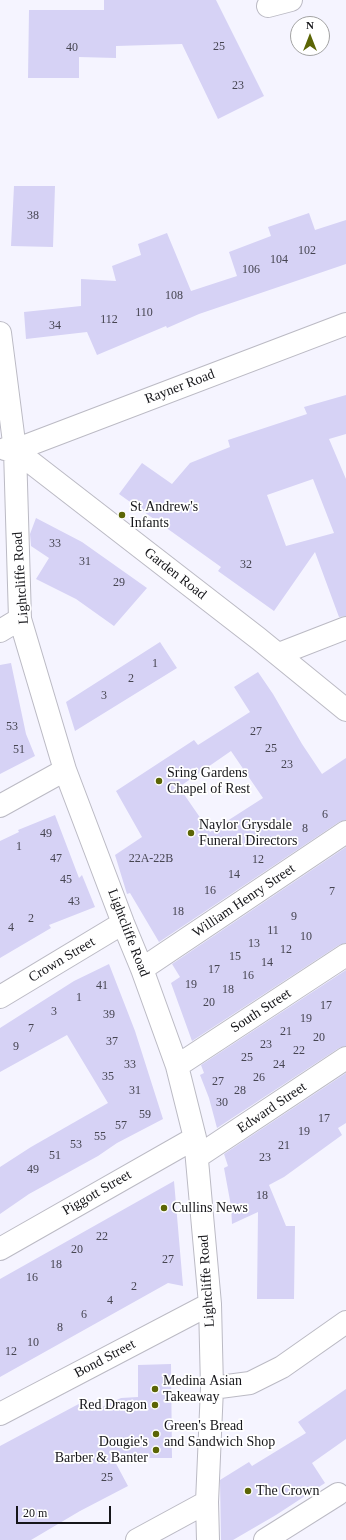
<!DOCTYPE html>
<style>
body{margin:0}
#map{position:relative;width:346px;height:1540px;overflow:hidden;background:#f5f4ff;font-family:Georgia,serif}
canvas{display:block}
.north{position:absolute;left:290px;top:16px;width:40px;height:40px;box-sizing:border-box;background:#fff;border:1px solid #a2a2a3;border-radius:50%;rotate:0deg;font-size:11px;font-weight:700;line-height:16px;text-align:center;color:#16161a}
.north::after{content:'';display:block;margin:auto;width:14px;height:18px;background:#5b6505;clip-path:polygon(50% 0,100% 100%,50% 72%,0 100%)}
.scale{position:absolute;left:16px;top:1506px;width:95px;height:18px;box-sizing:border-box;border:2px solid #16161a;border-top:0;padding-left:5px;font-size:12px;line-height:14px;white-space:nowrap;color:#16161a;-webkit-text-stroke:3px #fff;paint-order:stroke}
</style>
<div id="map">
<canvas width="346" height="1540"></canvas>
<div class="north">N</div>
<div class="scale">20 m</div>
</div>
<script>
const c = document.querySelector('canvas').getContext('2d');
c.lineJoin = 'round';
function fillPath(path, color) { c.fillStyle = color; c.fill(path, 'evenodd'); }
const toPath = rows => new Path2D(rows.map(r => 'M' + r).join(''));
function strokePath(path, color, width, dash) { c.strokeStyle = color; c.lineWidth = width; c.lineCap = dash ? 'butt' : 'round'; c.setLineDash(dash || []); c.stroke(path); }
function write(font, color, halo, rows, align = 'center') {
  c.font = font + ' Georgia,serif'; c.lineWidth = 3.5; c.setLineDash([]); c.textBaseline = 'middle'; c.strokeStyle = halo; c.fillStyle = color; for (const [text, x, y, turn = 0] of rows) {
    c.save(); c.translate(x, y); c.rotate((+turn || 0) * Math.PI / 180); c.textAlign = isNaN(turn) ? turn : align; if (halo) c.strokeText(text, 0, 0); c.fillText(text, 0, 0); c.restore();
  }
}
const building = toPath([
 [104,0,216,0,264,96,218,119,182,44,116,46,116,58,79,57,79,78,28,78,29,10,104,10],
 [14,186,55,186,53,247,11,246],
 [309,213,315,230,346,220,346,264,199,314,167,328,166,326,97,355,87,332,26,339,24,312,81,306,81,279,116,281,112,266,141,255,138,244,167,233,191,291,237,276,229,252,271,236,268,227],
 [346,395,346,434,329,439,346,479,346,616,339,617,315,552,274,611,218,571,221,567,119,494,142,463,172,484,190,463,230,447,228,440,307,414,304,407],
 [313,479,334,533,286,546,267,495],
 [36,518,82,542,147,588,114,626,76,599,36,579,49,558,31,546,30,534],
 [160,642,177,668,75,731,66,702],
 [11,663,26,734,35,756,0,774,0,665],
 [258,672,273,694,302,744,322,774,346,758,346,820,339,822,159,942,130,893,127,894,115,855,142,837,116,791,194,740,198,745,250,712,234,687],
 [231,751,263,798,210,832,179,787],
 [55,815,79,878,82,875,95,907,49,925,51,928,0,958,0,841,19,832,18,830],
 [346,847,346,943,339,945,192,1041,171,983,180,977,172,964],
 [109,964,135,1031,163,1119,117,1143,98,1156,29,1194,0,1214,0,1167,31,1147,108,1103,67,1035,0,1072,0,1028,74,981],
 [346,970,346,1046,339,1048,217,1128,209,1098,200,1075,204,1073,201,1065],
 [346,1073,346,1123,338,1128,342,1135,284,1177,269,1185,286,1226,295,1226,294,1299,257,1299,258,1212,232,1224,231,1206,224,1168,228,1166,224,1154],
 [174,1181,183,1286,168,1283,0,1377,0,1279],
 [171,1364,172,1458,113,1458,128,1486,80,1511,31,1540,0,1540,0,1446,88,1399,94,1411,121,1398,138,1397,138,1365],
 [346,1389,346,1439,312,1463,325,1483,276,1515,233,1540,221,1540,220,1480,249,1462,252,1466,306,1433,298,1422]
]);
const street = toPath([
 [268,6,291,0],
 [0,333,15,450,20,619,65,770,123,923,142,969,177,1066,195,1138,210,1304,212,1388,207,1502,208,1540],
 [5,449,15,450,259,639,346,710],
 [15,450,346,324],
 [0,631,20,619],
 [279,654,346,628],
 [0,806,65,770],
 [142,969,346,832],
 [0,997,123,923],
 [177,1066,346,955],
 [197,1157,346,1058],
 [0,1249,195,1138],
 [212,1388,250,1383,282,1367,346,1322],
 [0,1414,210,1304],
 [137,1540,207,1502],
 [265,1540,338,1494]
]);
const markers = [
 [122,515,4,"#5b6505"],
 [159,781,4,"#5b6505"],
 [191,833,4,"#5b6505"],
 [164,1208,4,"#5b6505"],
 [155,1389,4,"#5b6505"],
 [155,1405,4,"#5b6505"],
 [156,1434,4,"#5b6505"],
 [156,1450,4,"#5b6505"],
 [248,1491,4,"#5b6505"]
];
const numberNames = [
 ["25",219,47],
 ["40",72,48],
 ["23",238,86],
 ["38",33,216],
 ["102",307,251],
 ["104",279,260],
 ["106",251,270],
 ["108",174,296],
 ["110",144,313],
 ["112",109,320],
 ["34",55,326],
 ["33",55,544],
 ["31",85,562],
 ["32",246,565],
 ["29",119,583],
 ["1",155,664],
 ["2",131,679],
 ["3",104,696],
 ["53",12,727],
 ["27",256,732],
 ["25",271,749],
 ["51",19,750],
 ["23",287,765],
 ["6",325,815],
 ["8",305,829],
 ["49",46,834],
 ["1",19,847],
 ["47",56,859],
 ["22A-22B",151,859],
 ["12",258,860],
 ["14",234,875],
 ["45",66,880],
 ["16",210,891],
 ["7",332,892],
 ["43",74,902],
 ["18",178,912],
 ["9",294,917],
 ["2",31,919],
 ["4",11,928],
 ["11",273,931],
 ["10",306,937],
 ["13",254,944],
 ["12",286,950],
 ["15",235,957],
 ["14",267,963],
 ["17",214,970],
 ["16",248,976],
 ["19",191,985],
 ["41",102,986],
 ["18",228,990],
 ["1",79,998],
 ["20",209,1003],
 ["17",326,1006],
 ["3",54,1012],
 ["39",109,1015],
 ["19",306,1019],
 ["7",31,1029],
 ["21",286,1032],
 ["20",319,1038],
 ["37",112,1042],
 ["23",266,1045],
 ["9",16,1047],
 ["22",299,1051],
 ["25",247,1058],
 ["33",130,1065],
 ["24",279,1065],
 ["35",108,1077],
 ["26",259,1078],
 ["27",218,1082],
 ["31",135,1091],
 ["28",240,1091],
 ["30",222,1103],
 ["59",145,1115],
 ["17",324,1119],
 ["57",121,1126],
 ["19",304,1132],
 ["55",100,1137],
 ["53",76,1145],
 ["21",284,1146],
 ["51",55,1156],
 ["23",265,1158],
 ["49",33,1170],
 ["18",262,1196],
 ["22",102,1237],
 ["20",77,1250],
 ["27",168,1260],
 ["18",56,1265],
 ["16",32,1278],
 ["2",134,1287],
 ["4",110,1301],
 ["6",84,1315],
 ["8",60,1328],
 ["10",33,1343],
 ["12",11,1352],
 ["25",107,1478]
];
const streetNames = [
 ["Rayner Road",180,387,-21],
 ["Garden Road",175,574,38],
 ["Lightcliffe Road",21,578,-94],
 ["William Henry Street",244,901,-34],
 ["Lightcliffe Road",128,933,69],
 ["Crown Street",62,960,-31],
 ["South Street",261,1011,-33],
 ["Edward Street",272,1108,-34],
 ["Piggott Street",97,1193,-30],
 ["Lightcliffe Road",207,1281,-94],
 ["Bond Street",105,1359,-28]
];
const poiNames = [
 ["St Andrew's",130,507],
 ["Infants",130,523],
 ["Sring Gardens",167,773],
 ["Chapel of Rest",167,789],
 ["Naylor Grysdale",199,825],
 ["Funeral Directors",199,841],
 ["Cullins News",172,1208],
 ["Medina Asian",163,1381],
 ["Takeaway",163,1397],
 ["Red Dragon",147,1405,"right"],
 ["Green's Bread",164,1426],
 ["and Sandwich Shop",164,1442],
 ["Dougie's",148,1442,"right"],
 ["Barber & Banter",148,1458,"right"],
 ["The Crown",256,1491]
];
fillPath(building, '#d6d2f5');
strokePath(street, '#bbbac4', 24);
strokePath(street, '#fff', 22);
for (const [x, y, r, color] of markers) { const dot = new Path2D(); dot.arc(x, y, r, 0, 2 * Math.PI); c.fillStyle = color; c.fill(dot); strokePath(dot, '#fff', 1.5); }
write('12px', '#464551', null, numberNames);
write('14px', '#16161a', '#fff', streetNames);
write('14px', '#16161a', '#fff', poiNames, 'left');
</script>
